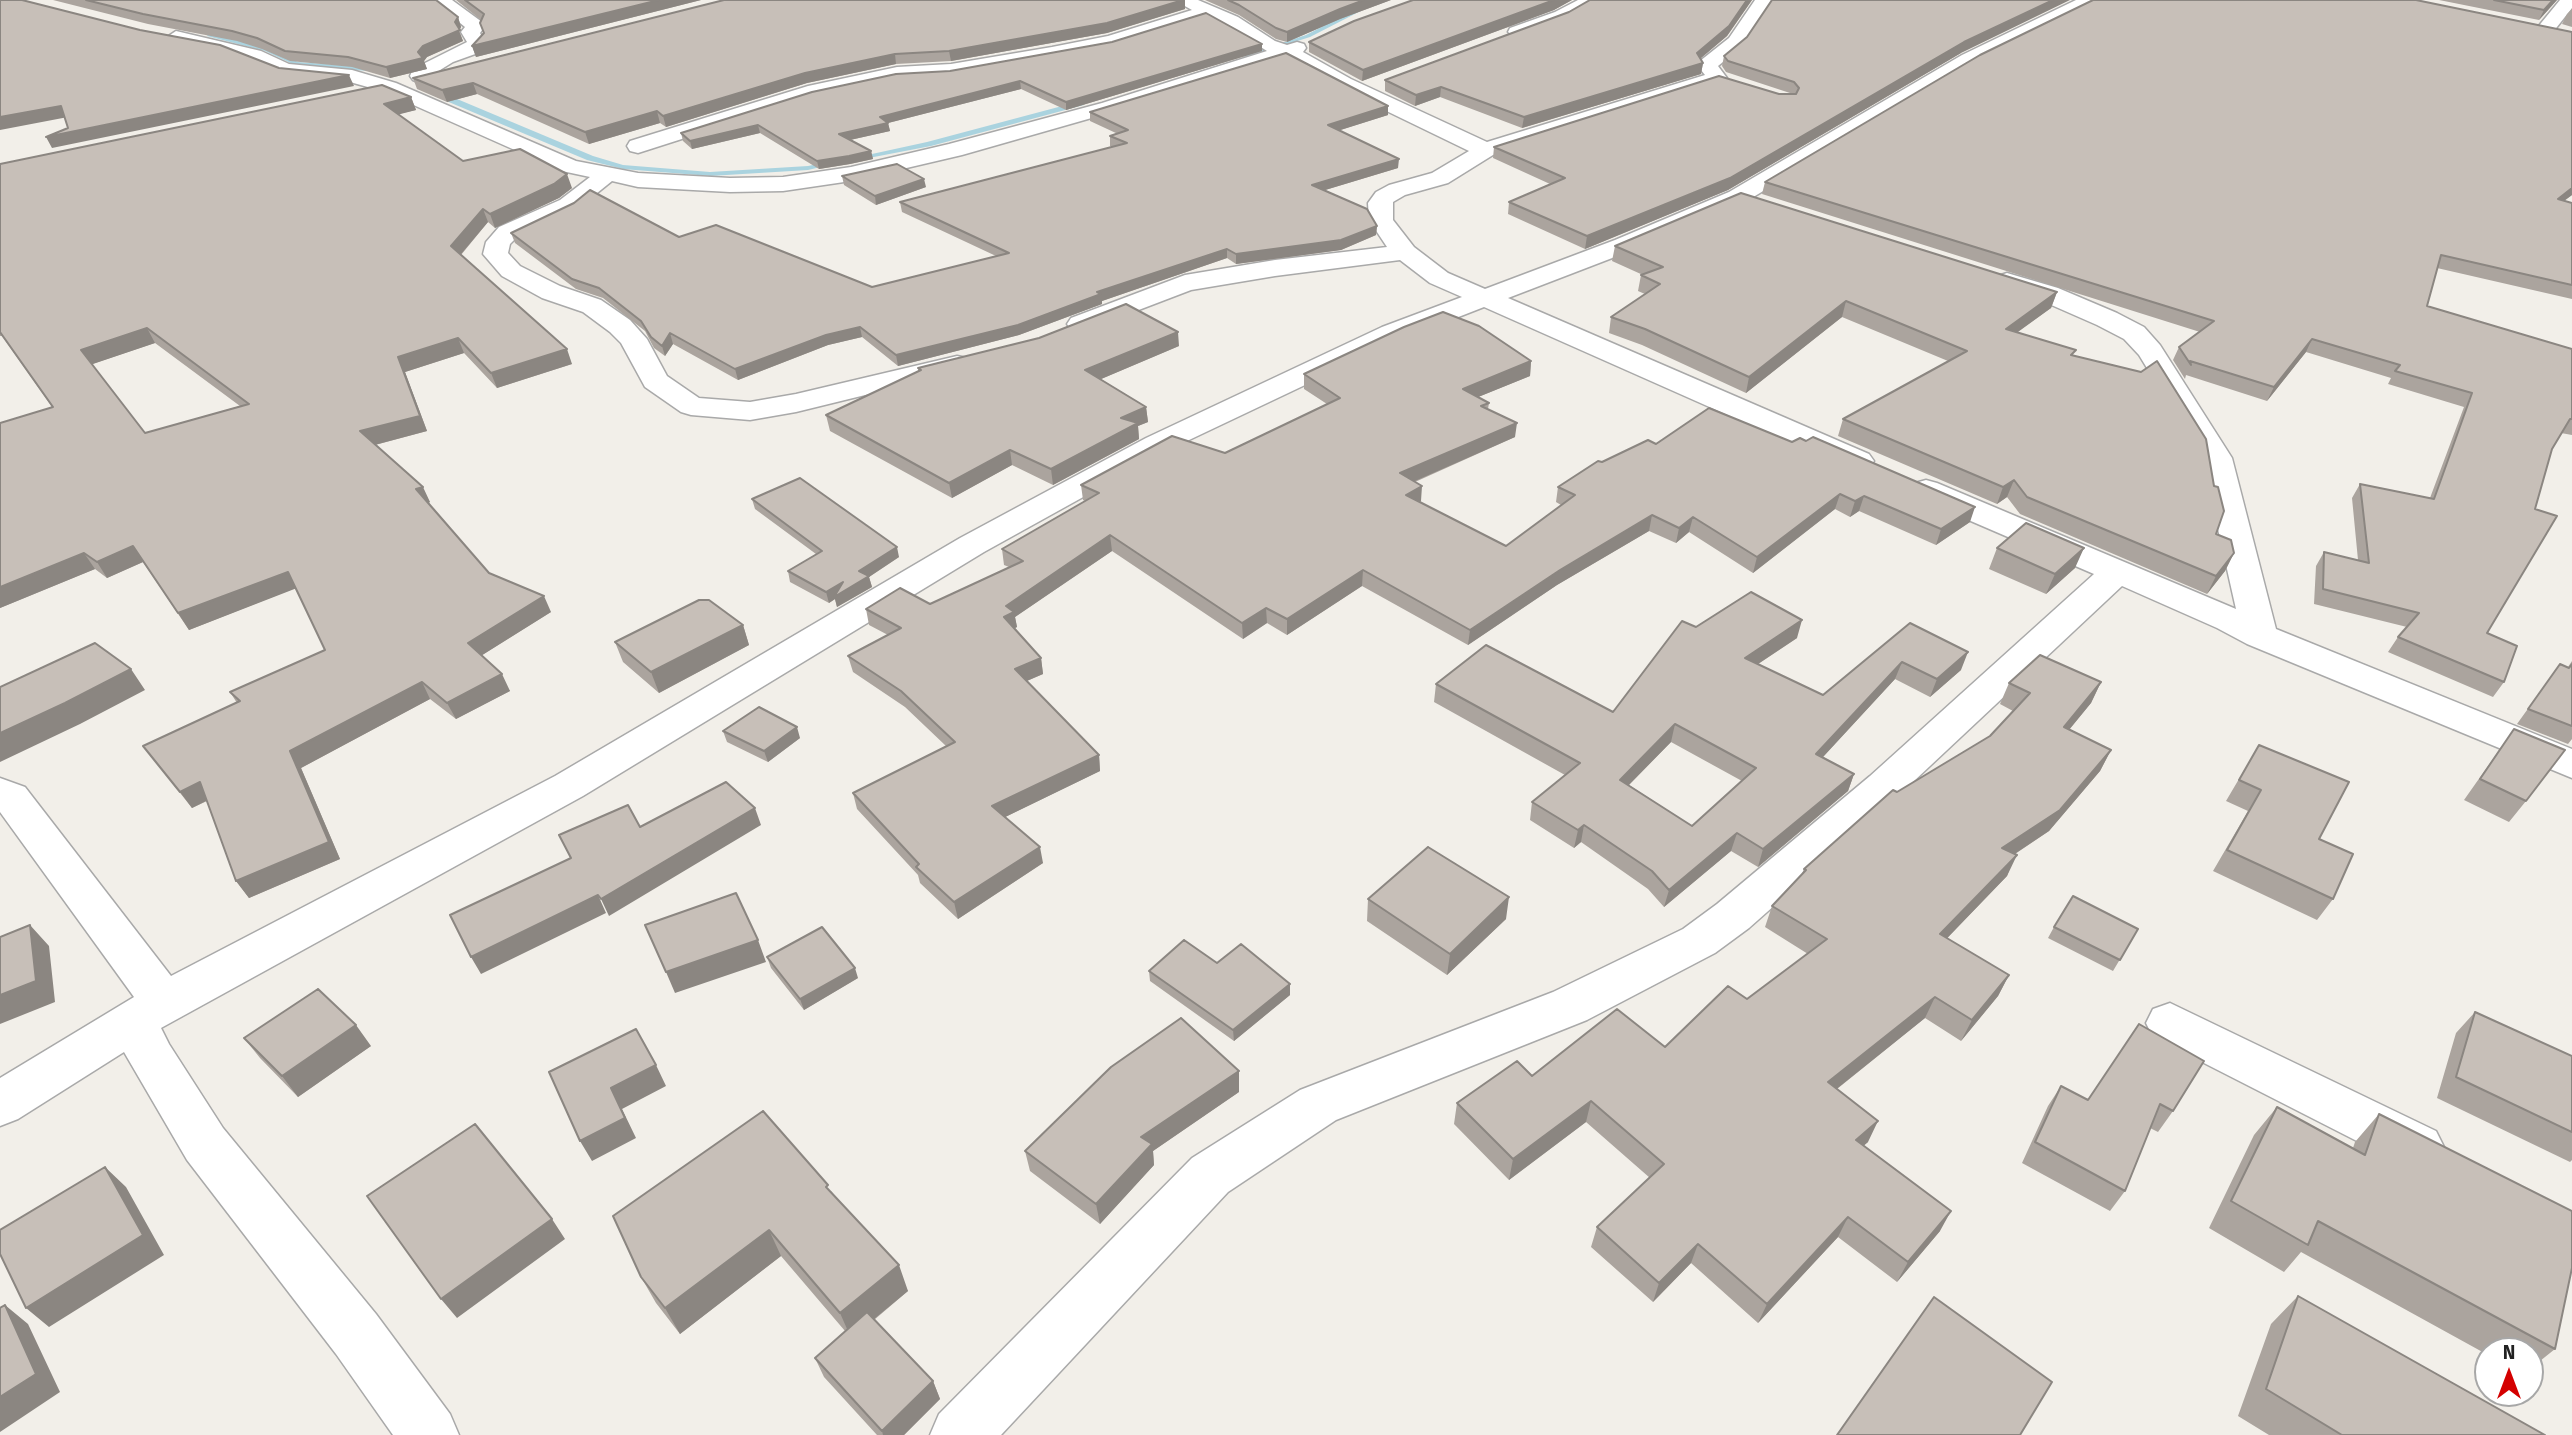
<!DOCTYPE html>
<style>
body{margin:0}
#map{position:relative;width:2572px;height:1435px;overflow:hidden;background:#f2efe9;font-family:"Fira Sans",sans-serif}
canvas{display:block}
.north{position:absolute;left:2474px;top:1337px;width:70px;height:70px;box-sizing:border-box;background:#fff;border:2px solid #a7a7a7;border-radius:50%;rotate:0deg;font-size:19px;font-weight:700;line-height:28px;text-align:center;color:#222}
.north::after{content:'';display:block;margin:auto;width:24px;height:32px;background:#d40000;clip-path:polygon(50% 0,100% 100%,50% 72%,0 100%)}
</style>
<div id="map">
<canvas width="2572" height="1435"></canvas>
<div class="north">N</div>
</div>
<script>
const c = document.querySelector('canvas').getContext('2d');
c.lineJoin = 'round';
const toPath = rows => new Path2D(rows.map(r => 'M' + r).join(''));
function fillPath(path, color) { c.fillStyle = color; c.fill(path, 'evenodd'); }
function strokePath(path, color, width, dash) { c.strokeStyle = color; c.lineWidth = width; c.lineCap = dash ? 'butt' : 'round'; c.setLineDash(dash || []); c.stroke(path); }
const stream = toPath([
 [1374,0,1382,0,1310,37,1247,57,1242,56,1306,35,1374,0],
 [209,33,269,49,298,62,369,67,373,69,369,71,297,66,265,51,207,36,209,33],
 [432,91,438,91,593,156,623,165,710,172,808,166,833,161,837,163,808,170,710,176,623,169,587,160,432,95,432,91],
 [1081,101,1085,103,1084,105,931,146,853,161,849,159,927,142,1081,101]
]);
const minor = toPath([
 [432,0,452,0,482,22,485,26,480,33,485,42,478,53,453,62,432,75,435,79,432,83,425,85,413,80,410,76,413,69,467,42,461,32,465,27,432,0],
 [1174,0,1198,0,1238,17,1275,41,1287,45,1297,42,1304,44,1306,48,1303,52,1351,79,1487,142,1705,75,1697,65,1700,61,1729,38,1755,0,1773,0,1743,46,1718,66,1727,78,1724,82,1493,155,1448,183,1405,195,1393,202,1393,220,1414,247,1448,273,1485,289,1615,240,1729,192,1962,55,2076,0,2099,0,2096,4,1976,63,1745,202,1633,250,1508,298,1869,454,1874,461,1869,468,1858,470,1847,468,1484,307,1402,339,1168,450,984,552,583,796,161,1028,169,1044,223,1128,376,1314,450,1414,459,1435,393,1435,336,1354,187,1160,124,1052,18,1119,0,1126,0,1078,134,997,0,812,0,778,25,787,171,976,555,776,960,538,1146,438,1382,327,1462,297,1430,283,1400,260,1275,276,1191,290,1081,332,1071,330,1067,324,1071,318,1185,275,1275,260,1387,247,1369,220,1368,203,1376,192,1389,185,1432,173,1469,151,1337,87,1285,58,1116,111,962,155,851,181,783,191,730,192,638,187,612,181,576,210,517,237,510,244,508,253,520,266,560,286,601,300,630,320,647,339,667,376,699,398,750,402,796,394,957,356,967,358,971,364,967,370,796,412,750,420,691,415,681,412,645,387,621,343,610,332,583,312,542,298,502,276,483,254,486,242,499,227,560,200,590,177,562,171,382,91,350,82,278,74,248,59,169,41,167,37,176,31,261,51,289,64,352,70,396,83,576,161,638,173,730,178,783,177,851,167,949,144,1102,103,1267,51,1226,25,1207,17,1112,47,951,76,897,79,813,97,638,153,630,151,627,146,630,141,808,86,897,67,951,64,1052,47,1108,36,1192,10,1174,0],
 [1578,0,1601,0,1567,20,1524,36,1517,38,1508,32,1510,28,1555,12,1578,0],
 [2560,0,2572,0,2572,8,2553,32,2539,32,2537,28,2560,0],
 [2007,273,2058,288,2117,313,2144,327,2160,345,2232,458,2276,629,2572,749,2572,778,2247,644,2217,628,2122,586,1898,796,1749,928,1715,953,1587,1020,1336,1120,1228,1192,1001,1435,930,1435,939,1414,1192,1158,1300,1090,1553,992,1683,929,1717,904,1870,776,2094,574,1915,497,1910,490,1915,483,1926,480,1937,483,2236,609,2202,458,2139,355,2124,339,2097,325,2040,300,1998,286,1994,281,1998,276,2007,273],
 [2170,1003,2436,1131,2444,1147,2436,1163,2418,1170,2400,1163,2153,1037,2146,1023,2153,1009,2170,1003]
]);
const wall = toPath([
 [53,0,436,0,458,17,461,27,459,30,463,41,427,57,424,61,427,69,390,78,352,67,290,61,262,49,237,41,148,24],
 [456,0,701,0,476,57,472,46,483,33,481,20],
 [724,0,1185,0,1185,9,1107,33,951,61,896,64,807,83,666,127,660,123,589,144,477,94,447,102,417,89,413,78],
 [1205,0,1391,0,1340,19,1287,42,1276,39,1239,15],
 [1413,0,1572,0,1554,10,1362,81,1309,52,1309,42],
 [1590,0,1752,0,1727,36,1700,59,1703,63,1701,74,1522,128,1440,97,1415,106,1385,91,1385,80,1569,12],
 [2439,0,2557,0,2539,20],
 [2572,9,2572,27,2562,24,2567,14],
 [2572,32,2572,195,2564,201,2572,203,2572,299,2437,268,2427,306,2572,349,2572,435,2561,433,2552,449,2487,633,2504,682,2493,697,2388,652,2398,637,2407,627,2314,604,2316,566,2324,552,2358,560,2352,498,2360,484,2430,498,2464,407,2388,384,2391,378,2306,352,2267,401,2186,375,2185,379,2173,360,2179,347,2200,332,1762,194,1765,182],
 [1747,37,1961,53,1728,190,1585,249,1508,214,1509,202,1550,184,1493,158,1494,147,1779,94,1793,94,1726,72,1722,66,1724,56],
 [1262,44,1262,51,1066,110,1021,89,888,123,890,131,850,140,871,151,873,159,850,164,819,169,760,133,692,149,683,141,681,133,950,71],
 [411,97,416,110,398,114,463,161,572,188,559,198,495,228,488,222,461,255,572,364,497,388,464,353,405,372,427,431,375,445,430,502,428,503,489,573,551,612,482,655,510,691,456,719,430,699,301,768,340,859,249,898,236,881,207,801,192,808,143,746,237,703,230,692,325,650,295,588,189,630,143,562,107,578,95,569,0,608,0,423,52,407,2,336,0,336,0,164],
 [155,343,240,406,145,433,92,364],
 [1388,106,1388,115,1340,130,1398,168,1325,190,1377,226,1376,235,1341,250,1236,264,1227,258,1102,301,1102,304,1019,335,898,366,862,337,828,345,738,380,673,344,665,356,654,348,645,331,603,298,576,289,515,243,511,233,679,237,872,287,996,256,902,212,900,202,1114,147,1110,146,1110,136,1118,134,1090,121,1090,112],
 [842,176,926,187,876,205,844,185],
 [1615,246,2057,292,2051,308,2017,332,2073,356,2216,534,2234,553,2225,571,2207,594,2020,514,2007,497,1997,504,1838,436,1843,419,1948,361,1842,317,1746,393,1642,345,1609,333,1611,317,1645,294,1638,291,1641,275,1643,275,1612,261],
 [1179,346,1101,379,1146,407,1148,422,1138,426,1139,439,1053,485,1012,465,952,498,830,431,826,415,918,371,918,368],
 [1531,361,1530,376,1478,397,1489,403,1488,409,1515,437,1415,482,1421,501,1420,502,1506,546,1561,505,1556,502,1558,487,1602,462,1656,444,1970,522,1936,545,1859,511,1850,517,1835,509,1753,573,1689,532,1676,543,1649,531,1557,585,1468,645,1362,586,1287,635,1267,623,1243,639,1112,551,1015,617,1017,627,1015,628,1041,658,1043,674,1027,681,1099,755,1100,771,1005,817,1043,863,958,919,920,883,918,875,857,809,853,793,946,746,905,707,853,672,848,656,888,635,869,625,866,609,930,604,1009,567,1004,565,1002,549,1085,501,1083,500,1081,485,1225,453,1327,404,1304,389,1304,374],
 [752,499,899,557,869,577,872,587,837,607,835,599,829,603,790,582,788,571,816,554,755,509],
 [1997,548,2075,568,2046,594,1989,569],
 [1910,623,1961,670,1930,697,1895,679,1823,757,1854,774,1848,791,1758,867,1731,851,1664,907,1648,889,1581,842,1574,848,1530,820,1532,802,1565,775,1434,702,1436,684,1613,712,1696,627,1797,638,1758,664,1823,695],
 [1671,742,1742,781,1692,826,1629,785],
 [743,625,749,645,659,693,623,662,615,642],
 [2572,661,2572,739,2568,744,2517,724,2560,664,2568,667],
 [2101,682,2091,703,2069,730,2111,750,2100,771,2049,831,2015,854,2007,876,1947,938,2009,975,1998,996,1961,1041,1925,1018,1837,1089,1868,1142,1863,1146,1940,1231,1897,1282,1838,1237,1758,1323,1691,1263,1653,1302,1591,1247,1597,1227,1650,1178,1586,1122,1509,1180,1454,1124,1457,1103,1665,1047,1747,999,1808,954,1765,927,1772,906,1801,876,1804,869,1897,792,1990,736,2013,711,2000,704,2009,683],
 [2514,729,2526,801,2509,822,2464,800],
 [723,731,800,738,768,762,727,742],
 [2259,745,2319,839,2333,899,2317,920,2213,871,2248,811,2226,801],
 [1368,899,1506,919,1447,975,1367,921],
 [2054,927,2138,929,2113,971,2048,938],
 [767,957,858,978,804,1010,771,968],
 [1217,963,1290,995,1234,1041,1150,981,1149,971],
 [2475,1012,2572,1056,2572,1160,2570,1162,2437,1098,2456,1033],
 [2139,1024,2173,1111,2158,1132,2150,1128,2125,1191,2110,1211,2022,1163,2048,1106,2061,1086,2088,1100],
 [244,1038,371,1046,298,1097,260,1058],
 [1239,1092,1153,1151,1154,1165,1100,1224,1030,1171,1025,1151],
 [2277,1107,2353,1148,2355,1142,2379,1114,2555,1349,2530,1369,2530,1351,2488,1351,2488,1355,2301,1252,2284,1272,2209,1228,2254,1135],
 [831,1191,908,1291,874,1320,933,1381,940,1399,904,1435,877,1435,824,1377,815,1358,845,1331,781,1256,680,1334,656,1303,641,1277],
 [2298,1296,2545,1435,2269,1435,2238,1416,2271,1324]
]);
const shadedWall = toPath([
 [659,0,701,0,476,57,472,46],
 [1183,0,1185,0,1185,9,1107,33,951,61,949,51],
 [1364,0,1391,0,1340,19,1287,42,1287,32,1340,9],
 [1554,0,1572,0,1554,10,1362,81,1363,70],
 [1747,0,1752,0,1727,36,1695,63,1697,53],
 [2053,0,2070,0,1961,53,1728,190,1585,249,1587,236,1964,42],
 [2553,0,2557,0,2539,20,2544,10],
 [458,17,461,27,459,31,463,41,427,57,424,61,427,69,390,78,386,67,418,52,423,46,455,22],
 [1262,44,1262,51,1066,110,1066,102],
 [895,54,896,64,807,83,666,127,663,116,805,73],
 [1703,63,1701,74,1522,128,1524,117],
 [349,75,354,86,52,148,46,137],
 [1020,81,1021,89,888,123,890,131,841,142,839,134,880,117],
 [473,83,477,94,447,102,442,90],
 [1441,87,1440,97,1415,106,1416,95],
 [411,97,416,110,389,117,384,104],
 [61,106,68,117,0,130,0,117],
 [1388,106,1388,115,1328,134,1328,125],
 [657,111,660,123,589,144,585,132],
 [758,125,760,133,692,149,690,141],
 [871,151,873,159,850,164,819,169,817,161],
 [1399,159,1398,168,1312,194,1312,185],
 [567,174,572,188,559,198,495,228,490,214],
 [924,179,926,187,876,205,875,196],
 [2572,188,2572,195,2550,211,2558,199],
 [483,209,488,222,456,260,451,246],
 [1377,226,1376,235,1341,250,1236,264,1236,254],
 [1227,249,1227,258,1102,301,1102,304,1019,335,898,366,896,355,1097,292],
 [2057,292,2051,308,2000,345,2006,329],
 [1846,301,1842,317,1746,393,1749,377],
 [860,327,862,337,828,345,738,380,735,369,826,335],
 [147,328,155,343,90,365,81,350],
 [1178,332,1179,346,1087,385,1085,370],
 [670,333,673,344,665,356,662,346],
 [458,338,464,353,405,372,427,431,367,447,360,431,398,357],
 [2312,339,2306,352,2267,401,2274,387],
 [567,349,572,364,497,388,491,373],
 [1531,361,1530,376,1461,404,1463,389],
 [1146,407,1148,422,1138,426,1139,439,1053,485,1051,469,1121,418],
 [1517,423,1515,437,1399,488,1400,473],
 [1010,450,1012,465,952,498,949,483],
 [2014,480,2007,497,1997,504,2003,487],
 [1422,486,1421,501,1405,510,1406,495],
 [423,487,430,502,424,505,416,489],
 [1840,494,1835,509,1753,573,1757,557],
 [1864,496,1859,511,1850,517,1855,501],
 [1975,507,1970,522,1936,545,1941,529],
 [1652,515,1649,531,1557,585,1468,645,1470,630,1560,570],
 [1693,517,1689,532,1676,543,1679,528],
 [1110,535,1112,551,1015,617,1017,627,1007,632,1004,617,1006,606],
 [133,546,143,562,107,578,97,562],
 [897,547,899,557,869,577,872,587,837,607,835,599,829,603,826,592],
 [2084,548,2075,568,2046,594,2055,574],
 [84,553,95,569,0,608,0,587],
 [2234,553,2225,571,2207,594,2216,576],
 [1363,570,1362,586,1287,635,1287,619],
 [288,572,297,588,189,630,178,613],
 [544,596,551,612,476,659,468,643],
 [1266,608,1267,623,1243,639,1242,623],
 [1802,620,1797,638,1740,676,1745,658],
 [743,625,749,645,659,693,651,672],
 [1968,652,1961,670,1930,697,1937,679],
 [1041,658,1043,674,1017,685,1015,669],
 [1902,662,1895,679,1810,771,1816,754],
 [131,669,145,690,80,724,0,762,0,733],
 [502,674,510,691,456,719,447,703],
 [422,682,430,699,301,768,340,859,249,898,236,881,290,751],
 [2101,682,2091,703,2054,748,2064,727],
 [1675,724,1671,742,1616,798,1620,780],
 [797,727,800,738,768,762,764,751],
 [2111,750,2100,771,2049,831,1992,869,2002,848],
 [1099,755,1100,771,995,822,992,806],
 [1854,774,1848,791,1758,867,1763,849],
 [200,782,212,798,192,808,180,792],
 [755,808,761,825,609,916,601,899],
 [1584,825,1581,842,1574,848,1578,830],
 [1737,833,1731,851,1664,907,1669,890],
 [1040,847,1043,863,958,919,954,902],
 [2017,855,2007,876,1930,956,1940,934],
 [598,895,606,913,481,974,471,957],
 [1509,897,1506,919,1447,975,1450,954],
 [30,925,49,946,55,1002,0,1024,0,995],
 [758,940,766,962,675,993,666,972],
 [855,968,858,978,804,1010,800,999],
 [2009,975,1998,996,1961,1041,1972,1020],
 [1290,984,1290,995,1234,1041,1233,1030],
 [1935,997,1925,1018,1819,1103,1828,1082],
 [356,1025,371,1046,298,1097,282,1076],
 [656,1065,666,1086,622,1109,636,1138,592,1161,580,1141,611,1088],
 [1239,1071,1239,1092,1153,1151,1154,1165,1100,1224,1096,1204,1141,1137],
 [1591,1101,1586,1122,1509,1180,1513,1159],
 [1878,1121,1868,1142,1846,1161,1856,1140],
 [105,1167,126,1187,164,1255,49,1327,26,1308],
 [1951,1211,1940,1231,1897,1282,1908,1262],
 [1848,1217,1838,1237,1758,1323,1767,1304],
 [552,1219,565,1239,457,1318,441,1299],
 [769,1230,781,1256,680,1334,665,1308],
 [1698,1244,1691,1263,1653,1302,1659,1283],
 [899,1265,908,1291,851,1338,840,1313],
 [5,1305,28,1324,60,1392,0,1432,0,1397],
 [933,1381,940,1399,904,1435,883,1435,882,1431]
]);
const building = toPath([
 [0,0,22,0,140,30,220,45,279,68,349,75,46,137,68,128,61,106,0,117,0,0],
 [86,0,436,0,458,17,455,22,460,30,423,46,418,52,423,58,386,67,348,57,285,51,257,38,232,31,143,14,86,0],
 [465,0,659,0,472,46,484,33,480,23,484,14,465,0],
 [724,0,1183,0,1107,23,949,51,895,54,805,73,663,116,657,111,585,132,473,83,442,90,413,78,724,0],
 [1228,0,1364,0,1340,9,1287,32,1276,28,1239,5,1228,0],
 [1413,0,1554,0,1363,70,1309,42,1354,21,1413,0],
 [1590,0,1747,0,1729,26,1697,53,1703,63,1524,117,1441,87,1416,95,1385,80,1569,12,1590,0],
 [1772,0,2053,0,1964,42,1730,178,1587,236,1509,202,1565,178,1494,147,1719,76,1779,94,1796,94,1799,88,1794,82,1728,61,1724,56,1747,37,1772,0],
 [2093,0,2416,0,2572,32,2572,188,2558,199,2572,203,2572,285,2441,255,2427,306,2572,349,2572,419,2570,419,2552,449,2535,509,2557,516,2487,633,2517,646,2504,682,2398,637,2419,613,2323,589,2324,552,2369,563,2360,484,2434,499,2472,393,2395,371,2400,365,2312,339,2274,387,2190,361,2191,365,2179,347,2214,321,1765,182,1980,55,2093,0],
 [2494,0,2553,0,2544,10,2494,0],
 [1206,13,1262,44,1066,102,1020,81,880,117,888,123,839,134,871,151,849,156,817,161,758,125,690,141,681,133,812,92,896,74,950,71,1112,42,1206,13],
 [1286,53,1388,106,1328,125,1399,159,1312,185,1367,209,1377,226,1341,240,1236,254,1227,249,1097,292,1101,294,1018,325,896,355,860,327,826,335,735,369,670,333,662,346,651,337,641,321,599,288,572,279,511,233,574,203,590,190,679,237,716,225,872,287,1009,253,900,202,1127,143,1110,136,1128,130,1090,112,1286,53],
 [382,85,411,97,384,104,463,161,520,149,567,174,554,184,490,214,483,209,451,246,567,349,491,373,458,338,398,357,420,416,360,431,423,487,416,489,489,573,544,596,468,643,502,674,447,703,422,682,290,751,329,842,236,881,200,782,180,792,143,746,240,701,230,692,325,650,288,572,178,613,133,546,97,562,84,553,0,587,0,423,53,407,0,332,0,164,382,85],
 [147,328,249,404,145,433,81,350,147,328],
 [897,164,924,179,875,196,842,176,897,164],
 [1741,193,2057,292,2006,329,2076,350,2071,355,2141,372,2157,361,2206,439,2214,486,2218,487,2224,511,2216,534,2231,540,2234,553,2216,576,2027,497,2014,480,2003,487,1843,419,1967,351,1846,301,1749,377,1645,329,1611,317,1660,284,1641,275,1663,267,1615,246,1741,193],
 [1126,304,1178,332,1085,370,1146,407,1121,418,1138,423,1051,469,1010,450,949,483,826,415,921,370,918,368,1039,338,1126,304],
 [1443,312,1479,326,1531,361,1463,389,1489,403,1481,406,1517,423,1400,473,1422,486,1406,495,1506,546,1575,495,1558,487,1598,461,1602,462,1648,440,1656,444,1709,408,1792,442,1800,438,1806,441,1813,437,1975,507,1941,529,1864,496,1855,501,1840,494,1757,557,1693,517,1679,528,1652,515,1560,570,1470,630,1363,570,1287,619,1266,608,1242,623,1110,535,1006,606,1014,612,1004,617,1041,658,1015,669,1099,755,992,806,1040,847,954,902,916,867,919,864,853,793,955,742,901,691,848,656,901,628,866,609,900,588,930,604,1023,561,1002,549,1099,493,1081,485,1172,436,1225,453,1340,398,1304,374,1404,327,1443,312],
 [800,478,897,547,859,571,869,576,834,597,843,582,826,592,788,571,822,551,752,499,800,478],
 [2026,523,2084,548,2055,574,1997,548,2026,523],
 [1751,592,1802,620,1745,658,1823,695,1910,623,1968,652,1937,679,1902,662,1816,754,1854,774,1763,849,1737,833,1669,890,1652,871,1584,825,1578,830,1532,802,1580,763,1436,684,1486,645,1613,712,1682,621,1696,627,1751,592],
 [1675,724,1756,768,1692,826,1620,780,1675,724],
 [699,600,709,600,743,625,651,672,615,642,699,600],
 [95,643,131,669,65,703,0,733,0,687,95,643],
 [2040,655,2101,682,2064,727,2111,750,2060,810,2002,848,2017,855,1940,934,2009,975,1972,1020,1935,997,1828,1082,1878,1121,1856,1140,1951,1211,1908,1262,1848,1217,1767,1304,1698,1244,1659,1283,1597,1227,1664,1164,1591,1101,1513,1159,1457,1103,1517,1061,1532,1076,1617,1009,1665,1047,1728,986,1747,999,1827,939,1772,906,1806,870,1804,869,1893,790,1897,792,1990,736,2030,693,2009,683,2040,655],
 [2560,664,2569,668,2572,664,2572,726,2528,709,2560,664],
 [759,707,797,727,764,751,723,731,759,707],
 [2514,729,2565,750,2526,801,2480,779,2514,729],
 [2259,745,2349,782,2319,839,2353,854,2333,899,2227,850,2261,790,2239,780,2259,745],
 [726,782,755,808,601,899,598,895,471,957,450,915,571,858,559,835,628,805,640,827,726,782],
 [1428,847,1509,897,1450,954,1368,899,1428,847],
 [736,893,758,940,666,972,645,925,736,893],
 [2073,896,2138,929,2120,960,2054,927,2073,896],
 [30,925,36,981,0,995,0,937,30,925],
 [822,927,855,968,800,999,767,957,822,927],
 [1184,940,1217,963,1241,944,1290,984,1233,1030,1149,971,1184,940],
 [318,989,356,1025,282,1076,244,1038,318,989],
 [2475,1012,2572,1056,2572,1132,2456,1077,2475,1012],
 [1181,1018,1239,1071,1141,1137,1152,1144,1096,1204,1025,1151,1111,1067,1181,1018],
 [2139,1024,2204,1061,2173,1111,2160,1104,2125,1191,2035,1142,2061,1086,2088,1100,2139,1024],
 [636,1029,656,1065,611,1088,625,1118,580,1141,549,1072,636,1029],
 [2277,1107,2365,1155,2379,1114,2572,1211,2572,1268,2555,1349,2318,1221,2308,1245,2231,1201,2277,1107],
 [763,1111,828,1185,826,1187,899,1265,840,1313,769,1230,665,1308,641,1277,613,1216,763,1111],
 [475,1124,552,1219,441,1299,367,1196,475,1124],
 [105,1167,143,1235,26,1308,0,1254,0,1230,105,1167],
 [2298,1296,2545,1435,2342,1435,2266,1389,2298,1296],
 [1934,1297,2052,1382,2020,1435,1837,1435,1934,1297],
 [5,1305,36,1374,0,1397,0,1308,5,1305],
 [867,1312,933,1381,882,1431,815,1358,867,1312]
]);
fillPath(stream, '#aad3df');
strokePath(minor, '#a9a9a9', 3);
fillPath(minor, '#fff');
fillPath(wall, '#aba49e');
fillPath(shadedWall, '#8b8681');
fillPath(building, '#c7bfb8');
strokePath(building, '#8b8681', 2);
</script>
